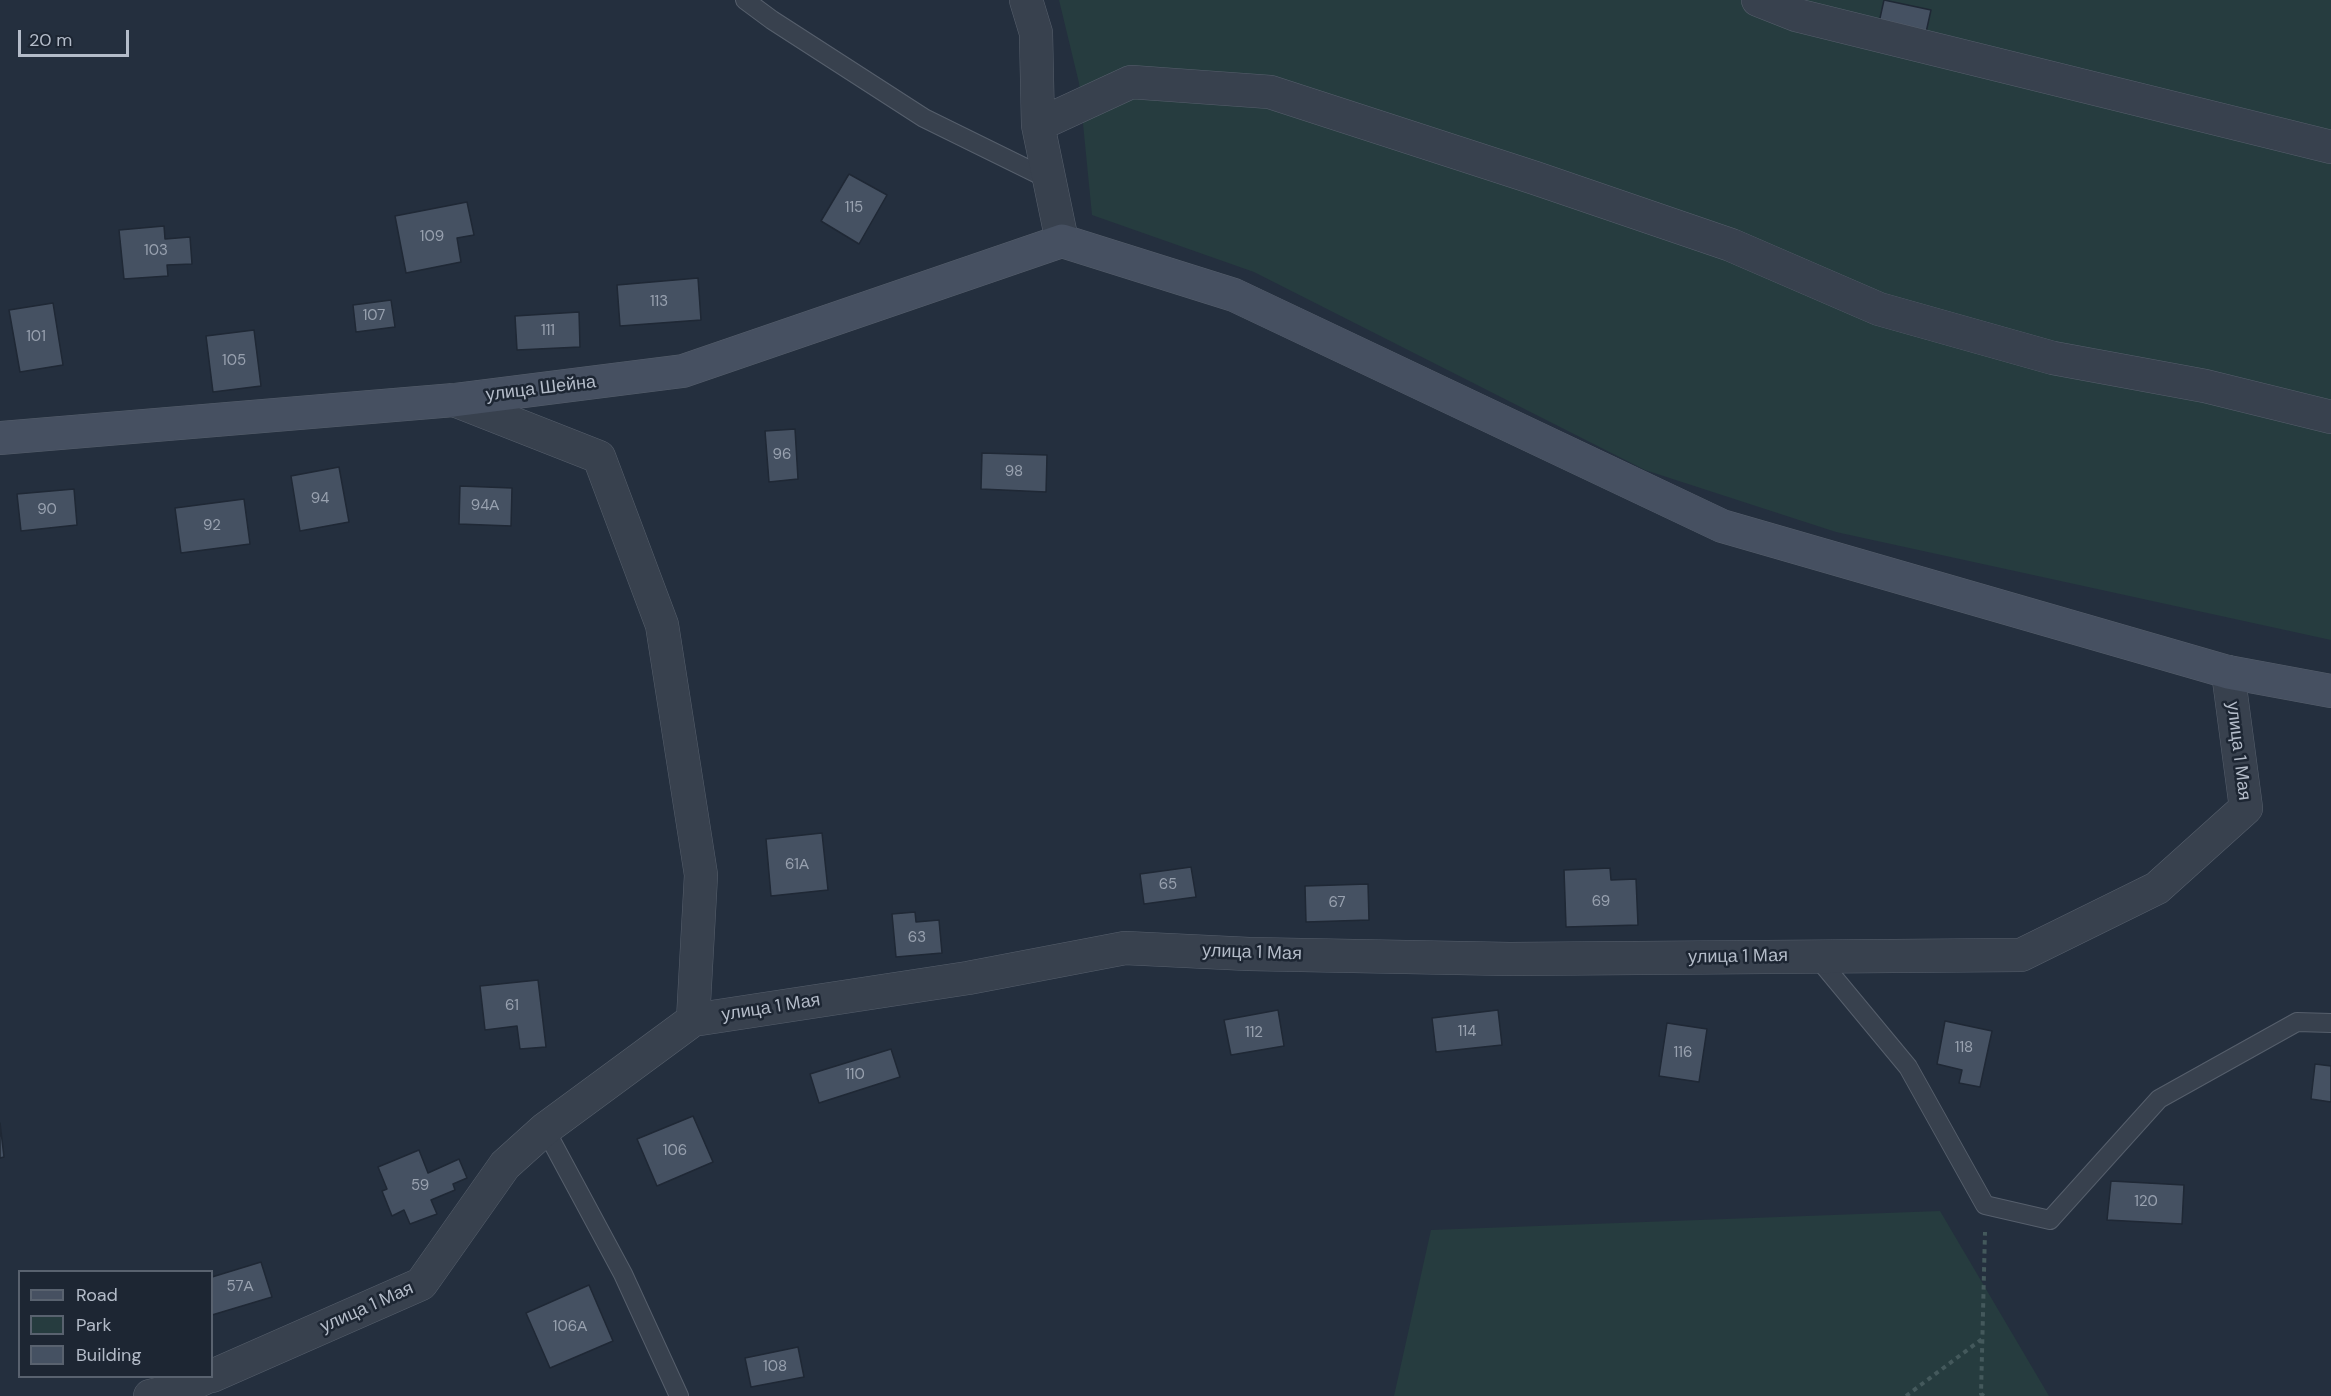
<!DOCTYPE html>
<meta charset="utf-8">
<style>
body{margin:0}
#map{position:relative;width:2331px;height:1396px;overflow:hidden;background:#242f3e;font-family:"DM Sans",sans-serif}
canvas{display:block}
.legend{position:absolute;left:18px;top:1270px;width:195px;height:108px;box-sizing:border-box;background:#1d2633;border:2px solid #59626f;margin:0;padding:8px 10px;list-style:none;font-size:18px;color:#b4bcc9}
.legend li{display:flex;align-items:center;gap:12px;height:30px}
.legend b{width:30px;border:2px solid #59626f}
.scale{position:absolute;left:18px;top:30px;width:111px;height:27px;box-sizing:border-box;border:3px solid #b4bcc9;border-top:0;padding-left:8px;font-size:18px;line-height:21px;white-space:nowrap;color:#b4bcc9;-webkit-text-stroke:4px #1d2633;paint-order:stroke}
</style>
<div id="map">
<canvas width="2331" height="1396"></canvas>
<ul class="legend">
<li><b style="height:8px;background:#465061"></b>Road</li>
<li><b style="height:16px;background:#263c3f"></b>Park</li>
<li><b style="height:16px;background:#455162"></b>Building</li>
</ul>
<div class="scale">20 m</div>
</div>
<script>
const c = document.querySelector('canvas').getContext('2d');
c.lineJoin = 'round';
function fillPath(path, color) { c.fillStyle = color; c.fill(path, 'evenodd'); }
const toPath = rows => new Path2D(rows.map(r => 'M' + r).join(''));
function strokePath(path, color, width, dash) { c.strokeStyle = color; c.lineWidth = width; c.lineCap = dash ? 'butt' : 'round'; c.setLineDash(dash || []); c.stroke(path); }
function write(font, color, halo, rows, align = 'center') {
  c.font = font + ' "DM Sans",sans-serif'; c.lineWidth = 5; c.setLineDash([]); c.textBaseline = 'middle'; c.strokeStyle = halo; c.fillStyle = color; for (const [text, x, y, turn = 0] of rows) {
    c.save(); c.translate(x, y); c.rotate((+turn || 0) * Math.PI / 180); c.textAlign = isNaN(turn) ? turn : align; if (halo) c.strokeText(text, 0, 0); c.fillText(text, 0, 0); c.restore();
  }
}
const green = toPath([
 [1059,0,2331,0,2331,640,1836,532,1645,470,1254,272,1092,215,1079,83],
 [1940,1211,2049,1396,1394,1396,1431,1230]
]);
const building = toPath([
 [1884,0,1931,10,1925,37,1878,27,1884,0],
 [849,174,887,195,859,244,821,221,849,174],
 [467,202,474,235,457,238,461,262,406,273,395,216,467,202],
 [164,226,165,239,190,237,192,264,167,265,168,276,124,279,119,230,164,226],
 [698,278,701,320,620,326,617,285,698,278],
 [391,300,395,327,356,332,353,305,391,300],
 [53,303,63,365,20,372,9,310,53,303],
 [579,312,580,347,517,350,515,316,579,312],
 [254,330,261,386,213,392,206,336,254,330],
 [795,429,798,479,769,482,765,431,795,429],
 [982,453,1047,455,1046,492,981,489,982,453],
 [339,467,349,522,300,531,291,476,339,467],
 [460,486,512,488,511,526,459,524,460,486],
 [74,489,77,525,21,531,17,494,74,489],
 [244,499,250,544,181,553,175,508,244,499],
 [822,833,828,890,771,896,766,839,822,833],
 [1191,867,1196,897,1144,904,1140,874,1191,867],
 [1610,868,1611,880,1636,879,1638,925,1566,927,1564,870,1610,868],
 [1368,884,1369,920,1306,922,1305,886,1368,884],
 [915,912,916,922,939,920,942,953,896,957,892,914,915,912],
 [538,980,546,1047,520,1049,517,1026,485,1030,480,986,538,980],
 [1278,1010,1284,1046,1231,1055,1224,1020,1278,1010],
 [1498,1010,1502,1045,1436,1052,1432,1018,1498,1010],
 [1945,1021,1992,1031,1980,1087,1959,1083,1962,1070,1937,1064,1945,1021],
 [1667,1023,1707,1029,1699,1082,1659,1076,1667,1023],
 [891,1049,900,1077,819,1103,810,1074,891,1049],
 [2315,1064,2331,1066,2331,1102,2311,1099,2315,1064],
 [693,1116,713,1162,657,1186,637,1139,693,1116],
 [0,1123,4,1157,0,1158,0,1123],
 [419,1150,428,1173,459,1159,467,1178,453,1184,455,1190,431,1200,437,1214,410,1224,404,1210,392,1216,382,1191,387,1189,378,1167,419,1150],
 [2111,1181,2184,1185,2182,1224,2107,1220,2111,1181],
 [261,1262,272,1297,212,1315,212,1277,261,1262],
 [589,1285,613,1341,550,1368,526,1313,589,1285],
 [798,1347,804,1377,751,1387,745,1358,798,1347]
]);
const path = toPath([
 [1906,1396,1982,1339],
 [1984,1396,1981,1394,1985,1232]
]);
const lane = toPath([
 [745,0,772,20,924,118,1050,180],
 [1816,956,1908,1067,1985,1205,2050,1220,2159,1099,2297,1022,2331,1023],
 [545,1129,623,1274,679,1396]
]);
const street = toPath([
 [1026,0,1036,33,1038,125,1062,241],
 [1758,0,1796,15,2331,147],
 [1038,125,1131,82,1270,92,1535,178,1731,245,1879,309,2053,358,2205,386,2331,417],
 [454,400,599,457,662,625,701,875,693,1020],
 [212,1376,421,1284,505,1165,545,1129,693,1020,968,978,1125,948,1249,954,1510,959,2021,955,2157,888,2246,808,2228,672],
 [150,1396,183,1388,209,1376]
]);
const secondary = toPath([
 [0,438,454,400,683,371,1062,241,1234,295,1722,526,2228,672,2331,691]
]);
const numberNames = [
 ["115",854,208],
 ["109",432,237],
 ["103",156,251],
 ["113",659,302],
 ["107",374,316],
 ["111",548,331],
 ["101",36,337],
 ["105",234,361],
 ["96",782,455],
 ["98",1014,472],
 ["94",320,499],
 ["94А",485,506],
 ["90",47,510],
 ["92",212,526],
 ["61А",797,865],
 ["65",1168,885],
 ["69",1601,902],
 ["67",1337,903],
 ["63",917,938],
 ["61",512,1006],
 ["114",1467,1032],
 ["112",1254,1033],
 ["118",1964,1048],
 ["116",1683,1053],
 ["110",855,1075],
 ["106",675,1151],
 ["59",420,1186],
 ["120",2146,1202],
 ["57А",240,1287],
 ["106А",570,1327],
 ["108",775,1367]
];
const streetNames = [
 ["улица Шейна",541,389,-7],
 ["улица 1 Мая",2238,751,83],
 ["улица 1 Мая",1252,953,2],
 ["улица 1 Мая",1738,957,-1],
 ["улица 1 Мая",771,1008,-9],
 ["улица 1 Мая",367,1308,-24]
];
fillPath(green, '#263c3f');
fillPath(building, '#455162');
strokePath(building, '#1f2835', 1.5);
strokePath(lane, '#565f6c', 20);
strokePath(street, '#565f6c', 34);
strokePath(secondary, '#565f6c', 34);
strokePath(path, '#44595c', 4, [4.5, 4.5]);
strokePath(lane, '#38414e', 18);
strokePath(street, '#38414e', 33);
strokePath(secondary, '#465061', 33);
write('15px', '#98a1af', null, numberNames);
write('18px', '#b4bcc9', '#1d2633', streetNames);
</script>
